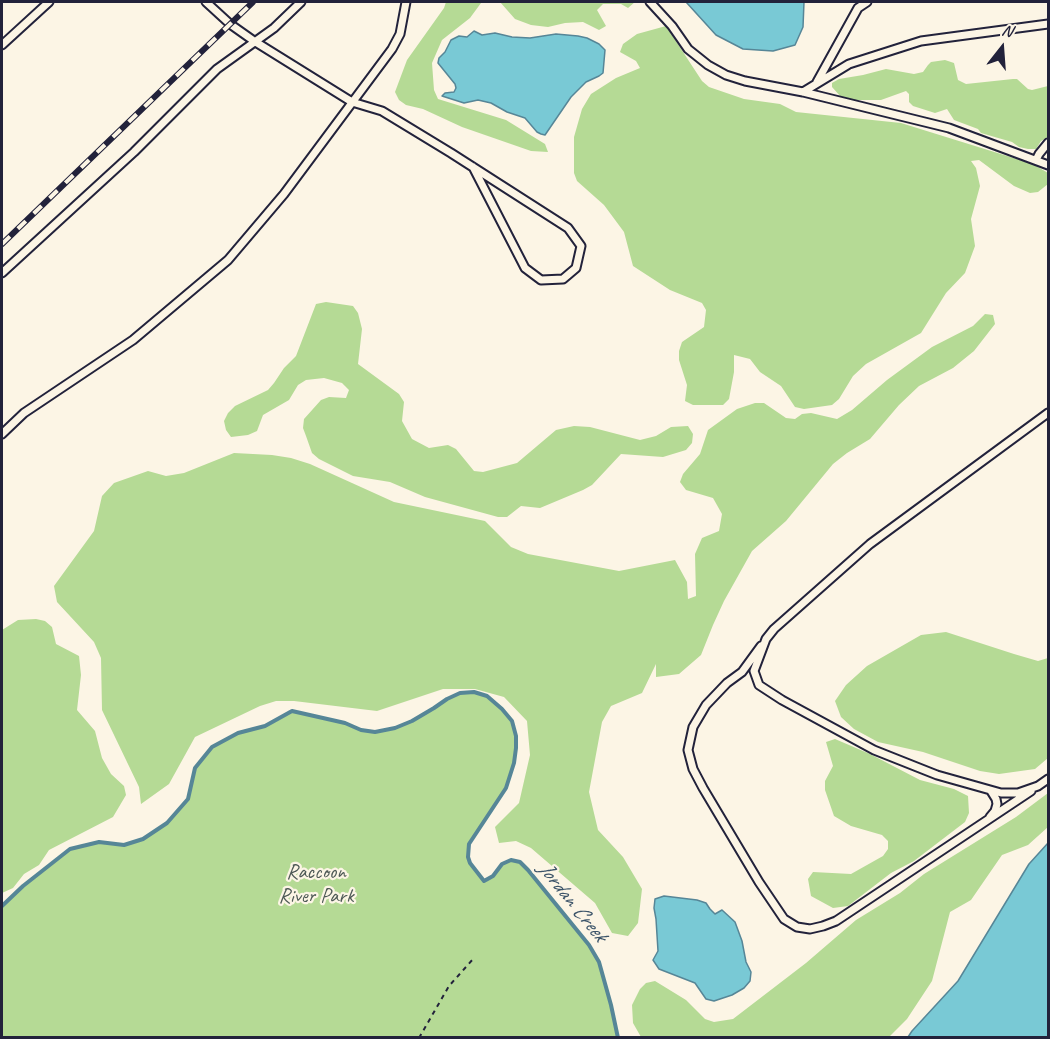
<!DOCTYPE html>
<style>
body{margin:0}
#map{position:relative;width:1050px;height:1039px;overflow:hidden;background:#fcf5e5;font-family:Caveat,sans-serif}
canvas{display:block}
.frame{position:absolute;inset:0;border:3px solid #22223b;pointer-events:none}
.north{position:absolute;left:972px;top:18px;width:60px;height:60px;-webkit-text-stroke:4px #fcf5e5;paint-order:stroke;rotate:17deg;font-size:16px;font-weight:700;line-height:24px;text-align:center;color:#22223b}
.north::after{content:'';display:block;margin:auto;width:21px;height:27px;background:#22223b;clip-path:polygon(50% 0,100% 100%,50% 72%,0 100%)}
</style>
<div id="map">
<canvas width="1050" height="1039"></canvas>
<div class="frame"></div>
<div class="north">N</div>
</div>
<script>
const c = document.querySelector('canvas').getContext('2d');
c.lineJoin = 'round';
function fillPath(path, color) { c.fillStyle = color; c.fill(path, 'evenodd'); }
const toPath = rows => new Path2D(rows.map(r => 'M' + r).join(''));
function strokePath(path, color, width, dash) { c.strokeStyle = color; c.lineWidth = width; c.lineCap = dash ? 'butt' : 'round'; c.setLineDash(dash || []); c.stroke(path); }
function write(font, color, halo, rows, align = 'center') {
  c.font = font + ' Caveat,sans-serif'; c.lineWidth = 4.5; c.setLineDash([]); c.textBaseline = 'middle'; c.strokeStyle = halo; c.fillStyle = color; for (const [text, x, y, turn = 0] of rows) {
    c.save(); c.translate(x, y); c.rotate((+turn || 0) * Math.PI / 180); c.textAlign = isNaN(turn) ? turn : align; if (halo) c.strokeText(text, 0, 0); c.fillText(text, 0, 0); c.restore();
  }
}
const green = toPath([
 [446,2,484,2,481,3,470,18,442,40,432,63,434,90,438,99,506,120,545,144,548,152,531,151,462,127,423,109,406,105,399,100,395,92,407,60,444,8],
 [500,2,635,2,628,8,621,4,603,4,597,10,606,26,599,30,583,22,565,23,548,27,531,25,515,19],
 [666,26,702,81,709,87,744,99,780,104,796,112,901,123,1033,164,1048,173,1048,184,1038,192,1030,193,1014,186,979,160,971,161,976,168,980,186,971,219,975,246,965,273,946,293,921,333,866,364,853,376,839,399,832,405,804,409,795,407,781,386,760,372,750,359,734,355,734,372,729,399,723,405,693,405,685,401,687,385,679,360,679,351,682,342,704,327,706,310,702,303,670,290,633,266,624,232,604,205,577,181,574,173,574,137,582,109,591,94,616,78,640,68,636,61,620,52,623,44,637,34],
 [945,60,954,63,958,80,966,84,1013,79,1017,79,1028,89,1032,90,1048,86,1048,137,1041,141,1036,149,1028,149,1019,147,1012,142,981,133,978,129,954,120,947,109,935,113,913,106,909,102,909,94,906,91,881,100,849,100,841,97,832,87,832,83,839,79,863,75,886,69,914,74,923,72,928,65,931,62],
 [326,302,353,306,358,313,362,329,358,364,399,394,404,402,402,421,412,439,429,448,448,445,456,449,474,471,483,472,517,463,556,430,574,426,590,427,640,440,656,436,671,427,688,426,693,434,692,443,686,450,663,457,621,454,592,485,583,490,540,508,521,506,507,517,498,517,425,497,390,482,353,476,319,459,312,453,306,436,303,428,304,419,321,400,329,397,346,398,349,390,342,383,324,378,306,380,298,385,289,400,263,415,257,431,248,435,231,437,226,430,224,421,228,413,235,406,268,390,274,383,284,368,296,356,316,304],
 [985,314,993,315,995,324,974,351,953,368,919,386,899,405,870,439,847,453,833,464,786,521,752,551,724,601,713,625,701,655,679,674,656,677,656,664,642,693,611,706,602,722,589,792,598,830,623,857,642,889,638,923,628,936,612,933,595,903,531,848,516,841,499,843,495,827,519,803,530,755,527,721,504,697,475,689,443,689,377,711,294,701,276,701,260,706,195,737,169,784,141,804,139,787,102,710,101,658,94,642,57,602,54,586,94,531,102,496,114,483,148,471,166,476,184,473,234,453,272,455,291,458,310,464,394,502,485,521,511,547,528,554,619,571,675,560,687,582,688,599,696,596,695,554,702,538,719,531,722,514,713,498,686,490,680,482,683,474,700,454,708,430,737,409,755,403,764,403,786,418,795,419,802,414,811,413,837,419,852,410,887,380,932,347,973,326],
 [36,619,45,621,52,627,56,644,79,656,81,675,77,710,95,731,102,758,111,774,124,786,126,795,113,817,49,850,39,865,24,874,13,888,2,893,2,630,18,620],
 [946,632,1014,654,1038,661,1048,658,1048,758,1035,769,999,774,980,771,923,752,878,742,854,729,841,717,835,701,846,685,867,666,921,635],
 [474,692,487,696,502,709,512,721,516,736,516,748,514,763,506,788,469,844,468,858,470,863,484,881,493,876,502,864,511,860,520,862,528,870,589,945,599,962,611,1005,618,1037,2,1037,2,906,23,886,70,849,99,842,124,845,144,839,167,823,188,799,195,768,212,747,238,733,265,726,292,711,345,723,361,730,375,732,395,728,412,721,434,708,447,699,460,693],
 [835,739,870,754,920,780,954,789,968,796,969,813,965,822,914,861,891,873,848,906,833,908,811,896,808,879,813,872,851,874,883,856,888,849,888,841,882,835,851,826,834,816,825,790,825,781,833,766,826,742],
 [1048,793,1048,827,1028,845,1002,855,971,900,950,912,932,981,907,1019,889,1037,641,1037,633,1023,632,1005,640,989,646,983,655,981,686,1000,705,1019,714,1022,733,1019,806,963,856,920,900,893,924,874,1016,817]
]);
const water = toPath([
 [686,2,804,2,803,27,795,45,773,51,743,49,716,35,686,2],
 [474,31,482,35,495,33,512,37,530,38,556,34,578,36,587,38,599,44,605,50,603,73,599,76,586,82,571,97,545,135,541,134,537,132,525,118,507,112,491,103,478,100,464,103,442,96,445,93,454,92,456,88,455,84,438,63,439,58,445,52,451,40,459,36,467,37,474,31],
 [1048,843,1048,1037,908,1037,912,1031,958,981,1029,864,1048,843],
 [664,896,697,900,706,903,710,909,715,914,722,910,735,922,742,941,746,962,751,972,750,981,744,988,732,995,714,1001,706,999,695,983,659,969,653,960,658,951,656,919,654,908,655,899,664,896]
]);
const stream = toPath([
 [2,906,23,886,70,849,99,842,124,845,143,839,167,823,188,799,195,768,212,747,238,733,265,726,292,711,345,723,361,730,375,732,395,728,412,721,434,708,447,699,460,693,474,692,487,696,502,709,512,721,516,736,516,748,514,763,506,788,469,844,468,857,470,863,484,881,493,876,502,864,511,860,520,862,528,870,589,945,599,962,611,1005,618,1038]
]);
const path = toPath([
 [419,1038,449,986,474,958]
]);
const service = toPath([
 [206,2,230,24,254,41,352,102,382,111,451,153,568,228,581,246,576,268,563,279,541,280,525,268,473,167],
 [650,2,672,26,688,49,708,65,726,75,745,81,803,92,949,128,1048,165],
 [2,45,49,2],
 [817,82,858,8,867,2],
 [803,92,849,64,921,41,1048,24],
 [1036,160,1039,154,1048,143],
 [2,273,134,152,217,69,274,28,301,2],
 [1048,413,870,544,774,629,766,639,754,671,759,685,782,700,874,750,937,775,1001,793,1018,793,1038,786,1048,779],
 [2,434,24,413,133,340,228,260,284,194,392,49,400,34,406,2],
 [761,646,742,672,727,683,706,705,693,727,688,750,693,769,703,788,759,882,784,919,797,927,810,929,823,926,836,921,1031,791],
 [990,817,995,811,997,804,996,799,991,791]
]);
const rail = toPath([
 [2,244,253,2]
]);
const parkNames = [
 ["Raccoon",316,872],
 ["River Park",316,896]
];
const waterNames = [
 ["Jordan Creek",572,902,51]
];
fillPath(green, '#b5da95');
fillPath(water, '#79c9d5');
strokePath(water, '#568697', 1.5);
strokePath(stream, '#568697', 4);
strokePath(service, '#22223b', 11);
strokePath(path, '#22223b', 2, [4.5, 4.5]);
strokePath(service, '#fcf5e5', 7);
strokePath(rail, '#22223b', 6);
strokePath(rail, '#fcf5e5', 4, [11]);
write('21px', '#4e5956', '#fcf5e5', parkNames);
write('italic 22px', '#3c5469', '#fcf5e5', waterNames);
</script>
